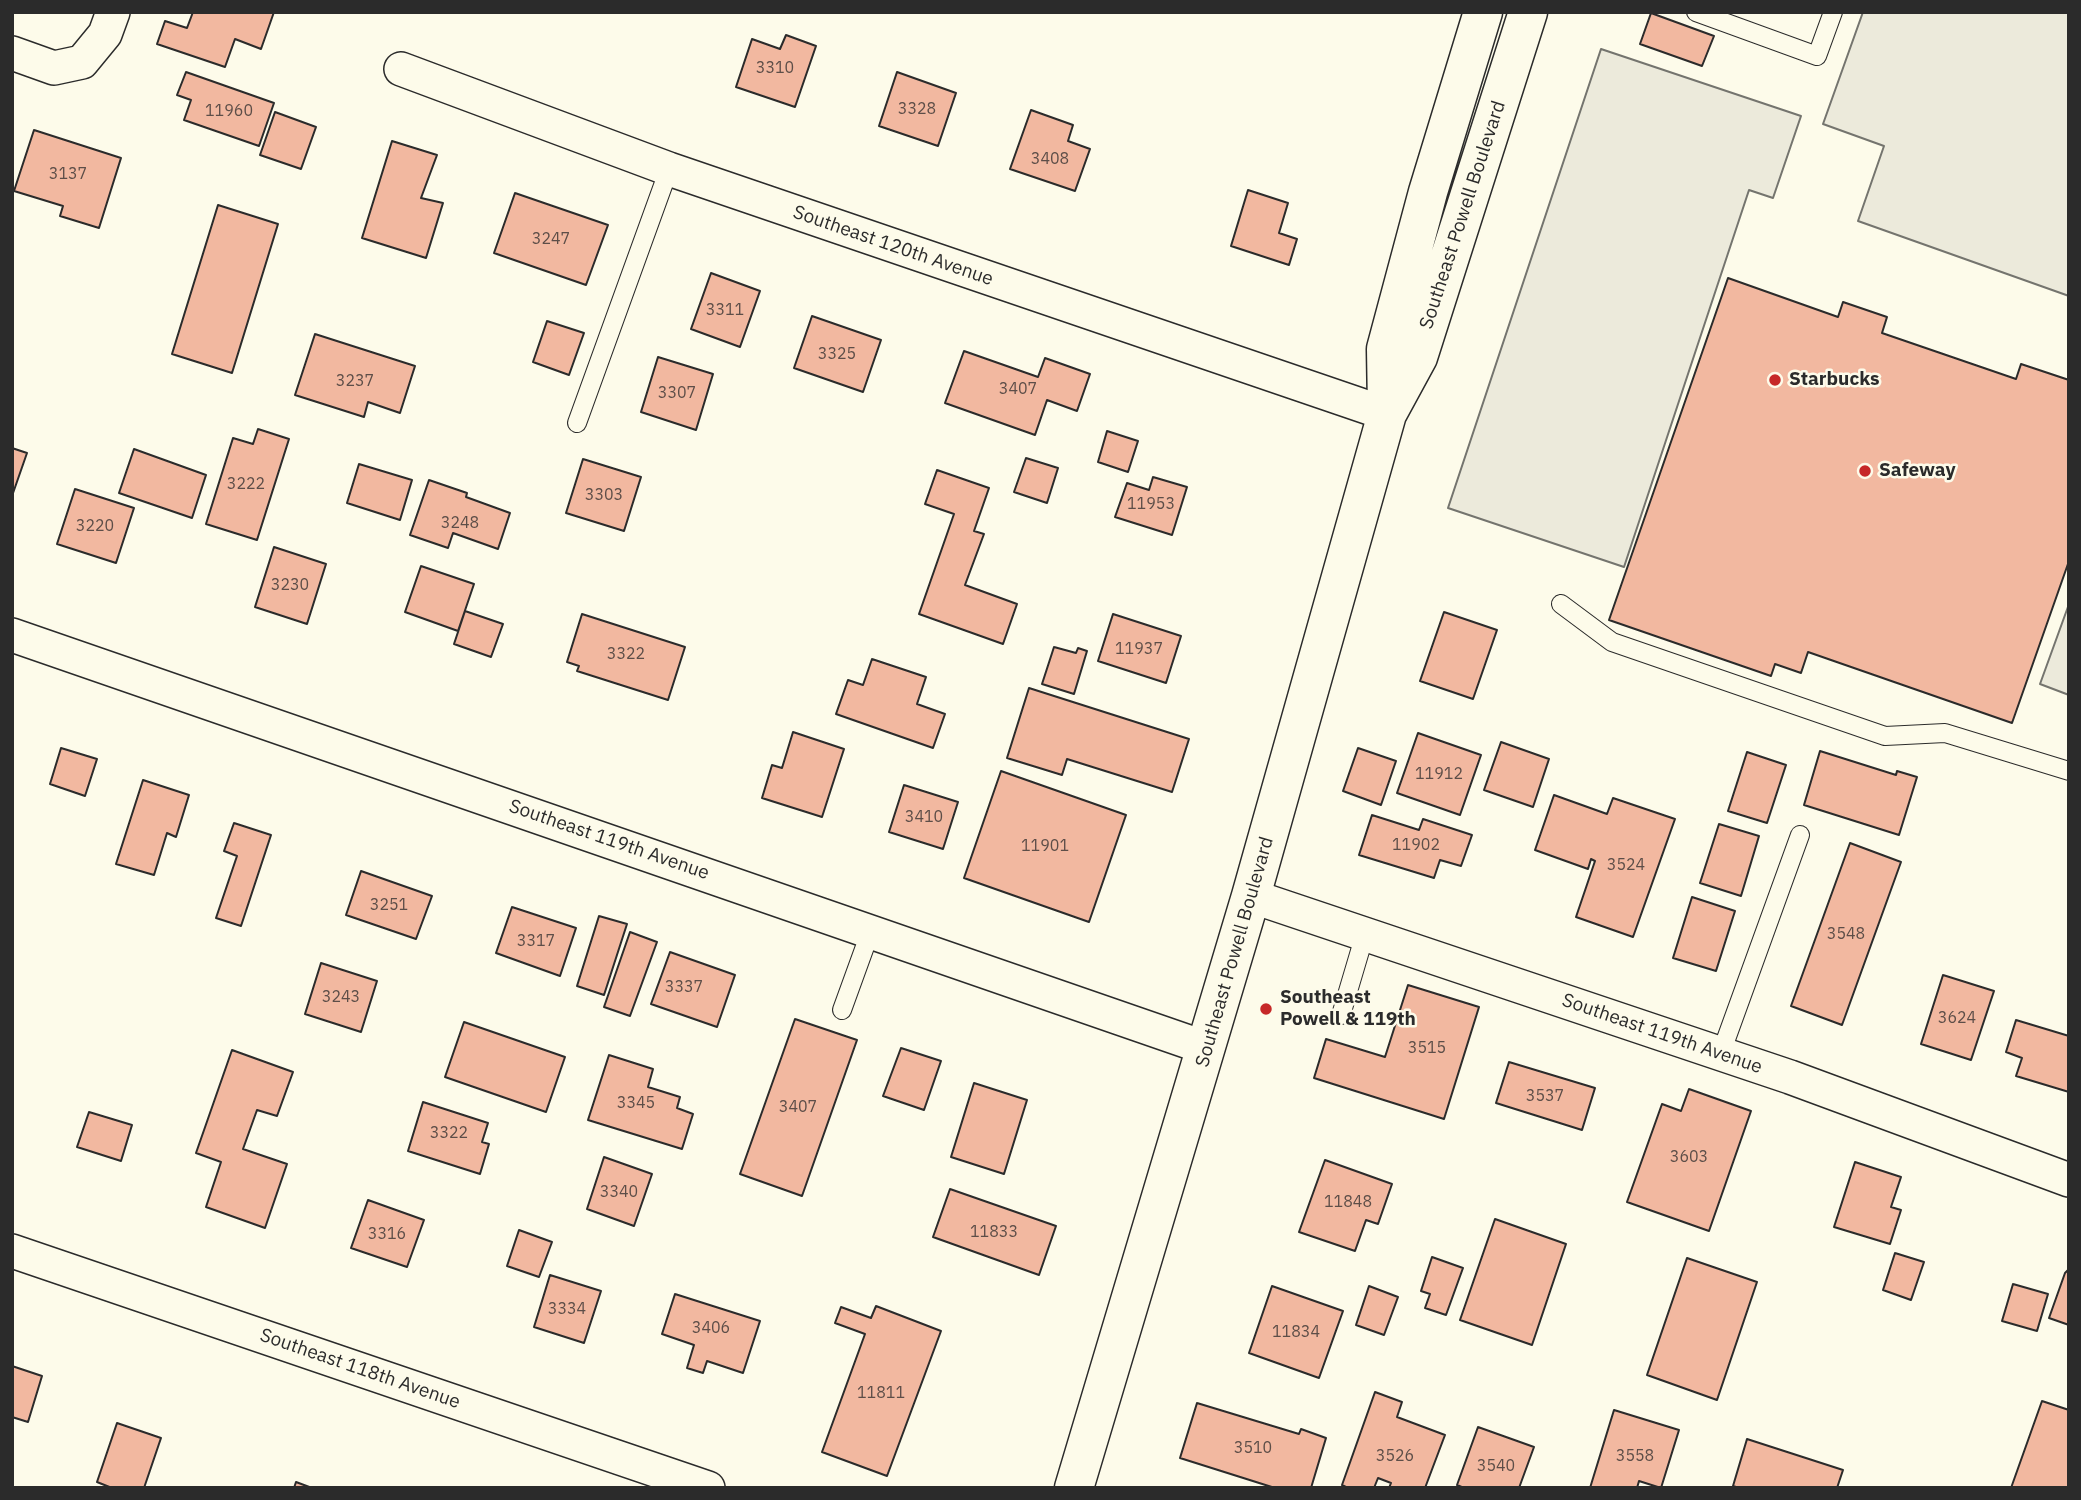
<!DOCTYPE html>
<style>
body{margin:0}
#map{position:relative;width:2081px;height:1500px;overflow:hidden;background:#fdfbea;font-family:"IBM Plex Sans",sans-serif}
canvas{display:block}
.frame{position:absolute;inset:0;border:14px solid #2b2b2b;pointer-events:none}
</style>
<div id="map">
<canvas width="2081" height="1500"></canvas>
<div class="frame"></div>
</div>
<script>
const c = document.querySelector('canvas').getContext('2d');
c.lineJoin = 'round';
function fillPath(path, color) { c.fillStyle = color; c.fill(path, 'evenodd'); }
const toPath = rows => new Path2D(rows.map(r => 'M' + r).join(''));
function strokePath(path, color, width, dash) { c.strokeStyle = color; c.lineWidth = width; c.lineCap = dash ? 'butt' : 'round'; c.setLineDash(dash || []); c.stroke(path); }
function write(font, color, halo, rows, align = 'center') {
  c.font = font + ' "IBM Plex Sans",sans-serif'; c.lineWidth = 5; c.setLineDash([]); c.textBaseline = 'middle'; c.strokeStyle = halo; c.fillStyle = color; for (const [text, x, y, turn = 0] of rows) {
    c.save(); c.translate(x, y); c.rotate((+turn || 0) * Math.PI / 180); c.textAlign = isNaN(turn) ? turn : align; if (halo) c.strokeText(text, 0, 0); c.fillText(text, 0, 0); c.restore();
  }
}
const parking = toPath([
 [1863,12,2069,12,2069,296,1858,221,1884,146,1823,124,1863,12],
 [1601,49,1801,116,1773,198,1749,190,1624,567,1448,508,1601,49],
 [2069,604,2069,695,2040,684,2069,604]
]);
const building = toPath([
 [193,12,274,12,261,49,235,39,225,67,157,44,165,21,187,28,193,12],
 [1651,13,1714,36,1702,66,1640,44,1651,13],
 [786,35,816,46,795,107,736,87,752,39,780,49,786,35],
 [186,72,274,103,259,146,184,120,191,100,177,95,186,72],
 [897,72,956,93,938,146,879,126,897,72],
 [1031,110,1073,125,1068,141,1090,149,1075,191,1010,169,1031,110],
 [275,112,316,127,301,169,260,155,275,112],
 [34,130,121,158,99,228,60,216,63,206,14,191,34,130],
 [392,141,437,155,421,198,443,203,426,258,362,238,392,141],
 [1248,190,1288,203,1279,233,1297,239,1289,265,1231,246,1248,190],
 [515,193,608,225,586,285,494,253,515,193],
 [218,205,278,224,232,373,172,354,218,205],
 [711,273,760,291,740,347,691,329,711,273],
 [1728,278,1838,317,1843,302,1887,317,1882,333,2016,379,2021,364,2069,380,2069,561,2012,723,1808,652,1801,673,1775,664,1771,676,1609,620,1728,278],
 [812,316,881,340,863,392,794,368,812,316],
 [547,321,584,333,569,375,533,362,547,321],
 [315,334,415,366,400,413,368,402,364,417,295,395,315,334],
 [964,351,1038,377,1045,358,1090,374,1077,411,1047,400,1035,435,945,403,964,351],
 [658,357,713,374,696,430,641,412,658,357],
 [258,429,289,439,257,540,206,524,233,438,253,444,258,429],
 [1107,431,1138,441,1128,472,1098,462,1107,431],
 [12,448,27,453,12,496,12,448],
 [134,449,206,475,192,518,119,493,134,449],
 [1026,458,1058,468,1047,503,1014,492,1026,458],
 [583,459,641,477,624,531,566,513,583,459],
 [359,464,412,480,400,520,347,503,359,464],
 [937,470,989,488,974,531,984,534,965,585,1017,604,1003,644,919,614,954,514,925,504,937,470],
 [1153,477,1187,487,1172,535,1115,517,1127,483,1149,490,1153,477],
 [429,480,467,493,466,497,510,513,498,549,453,533,448,548,410,535,429,480],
 [75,489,134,508,116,563,57,544,75,489],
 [274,547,326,564,307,624,255,607,274,547],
 [421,566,474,584,458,631,405,612,421,566],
 [465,611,503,624,491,657,454,644,465,611],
 [1444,612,1497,630,1473,699,1420,681,1444,612],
 [582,614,685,647,668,700,577,671,579,666,567,662,582,614],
 [1113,614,1181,636,1166,683,1098,661,1113,614],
 [1054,647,1076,653,1078,648,1087,651,1074,694,1042,684,1054,647],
 [872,659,926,677,917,704,945,714,933,748,836,714,848,680,863,685,872,659],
 [1029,688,1189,739,1172,792,1067,759,1062,775,1007,758,1029,688],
 [793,732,844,749,822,817,762,798,772,765,782,768,793,732],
 [1418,733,1481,755,1460,815,1397,793,1418,733],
 [1501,742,1549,759,1533,807,1484,790,1501,742],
 [61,748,97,759,85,796,50,784,61,748],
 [1358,748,1396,761,1381,805,1343,791,1358,748],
 [1820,751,1896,775,1897,771,1917,777,1899,835,1804,805,1820,751],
 [1747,752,1786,765,1767,823,1728,811,1747,752],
 [1001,771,1126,815,1089,922,964,878,1001,771],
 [143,780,189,795,176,837,167,833,154,875,116,864,143,780],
 [904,785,958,802,943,849,889,832,904,785],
 [1554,795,1607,814,1613,798,1675,819,1633,937,1576,917,1595,861,1591,859,1588,869,1535,850,1554,795],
 [1372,815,1419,830,1423,819,1472,835,1461,866,1440,860,1434,878,1359,855,1372,815],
 [234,823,271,835,241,926,216,918,237,856,224,851,234,823],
 [1719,824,1759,836,1741,896,1700,883,1719,824],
 [1850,843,1901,862,1842,1025,1791,1006,1850,843],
 [361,871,432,896,416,939,346,915,361,871],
 [1692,897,1735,911,1716,971,1673,958,1692,897],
 [512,907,576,928,560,976,496,953,512,907],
 [599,916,627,924,604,995,577,986,599,916],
 [630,932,657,942,630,1016,604,1007,630,932],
 [670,952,735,975,717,1027,651,1004,670,952],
 [321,963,377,981,361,1032,305,1014,321,963],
 [1943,975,1994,991,1971,1060,1921,1044,1943,975],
 [1408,985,1479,1007,1444,1119,1314,1078,1326,1039,1385,1057,1408,985],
 [795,1019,857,1040,802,1196,740,1174,795,1019],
 [2016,1020,2069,1036,2069,1092,2016,1076,2022,1058,2006,1052,2016,1020],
 [464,1022,565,1057,546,1112,445,1077,464,1022],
 [901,1048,941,1061,924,1110,883,1096,901,1048],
 [232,1050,293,1072,277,1116,257,1110,243,1149,287,1164,265,1228,206,1207,221,1162,196,1153,232,1050],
 [609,1055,653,1069,648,1087,680,1097,677,1108,693,1114,682,1149,588,1120,609,1055],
 [1509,1062,1595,1088,1582,1130,1496,1103,1509,1062],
 [974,1083,1027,1100,1004,1174,951,1157,974,1083],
 [1689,1089,1751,1111,1709,1231,1627,1202,1662,1104,1681,1111,1689,1089],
 [423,1102,488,1123,482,1142,489,1144,480,1174,408,1151,423,1102],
 [89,1112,132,1125,121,1161,77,1147,89,1112],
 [604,1157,652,1174,634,1226,587,1209,604,1157],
 [1325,1160,1392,1184,1378,1224,1366,1220,1355,1251,1299,1232,1325,1160],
 [1855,1162,1901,1177,1891,1207,1901,1210,1890,1244,1834,1227,1855,1162],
 [950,1189,1056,1226,1039,1275,933,1237,950,1189],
 [368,1200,424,1220,407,1267,351,1248,368,1200],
 [1495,1219,1566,1244,1532,1345,1460,1320,1495,1219],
 [519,1230,552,1242,539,1277,507,1266,519,1230],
 [1895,1253,1924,1262,1911,1300,1883,1290,1895,1253],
 [1432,1257,1463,1268,1446,1315,1425,1308,1430,1294,1421,1291,1432,1257],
 [1687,1258,1757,1282,1717,1400,1647,1375,1687,1258],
 [2069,1269,2069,1325,2049,1318,2065,1273,2069,1269],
 [550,1275,601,1291,584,1343,534,1327,550,1275],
 [2013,1284,2048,1294,2037,1331,2002,1321,2013,1284],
 [1272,1286,1343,1311,1319,1378,1249,1353,1272,1286],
 [1369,1286,1398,1297,1384,1335,1356,1325,1369,1286],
 [675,1294,760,1321,743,1373,707,1361,703,1373,687,1368,694,1345,662,1334,675,1294],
 [876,1306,941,1331,887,1476,822,1452,865,1334,835,1323,841,1307,871,1318,876,1306],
 [12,1366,42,1376,28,1422,12,1417,12,1366],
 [1375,1392,1402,1402,1397,1417,1445,1435,1425,1488,1389,1488,1391,1483,1378,1478,1374,1488,1348,1488,1342,1485,1375,1392],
 [2042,1401,2069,1410,2069,1488,2011,1488,2042,1401],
 [1197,1403,1299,1434,1301,1429,1326,1438,1311,1488,1275,1488,1180,1458,1197,1403],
 [1614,1410,1679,1430,1661,1488,1639,1481,1637,1488,1590,1488,1614,1410],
 [117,1423,161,1438,144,1488,112,1488,97,1482,117,1423],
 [1478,1427,1534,1447,1519,1488,1464,1488,1457,1485,1478,1427],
 [1747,1439,1843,1470,1837,1488,1739,1488,1733,1486,1747,1439],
 [296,1482,312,1488,294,1488,296,1482]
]);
const service = toPath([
 [1696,12,1817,56,1833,12],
 [577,423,669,169],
 [1561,604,1612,642,1885,736,1945,733,2069,771],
 [842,1010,871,930],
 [1341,1015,1365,934],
 [1721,1053,1800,835]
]);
const minor = toPath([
 [12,53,54,68,82,62,105,34,113,12],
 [401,69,669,169,1387,414],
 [12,635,1206,1048],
 [1251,896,1790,1077,2069,1180],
 [12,1251,708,1488]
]);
const primary = toPath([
 [1387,409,1386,349,1428,192,1483,12],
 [1074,1488,1251,896,1387,414,1418,357,1528,12]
]);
const markers = [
 [1775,380,7,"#c62828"],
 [1865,471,7,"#c62828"],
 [1266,1009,7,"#c62828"]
];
const numberNames = [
 ["3310",775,68],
 ["3328",917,109],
 ["11960",229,111],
 ["3408",1050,159],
 ["3137",68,174],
 ["3247",551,239],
 ["3311",725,310],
 ["3325",837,354],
 ["3237",355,381],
 ["3407",1018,389],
 ["3307",677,393],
 ["3222",246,484],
 ["3303",604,495],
 ["11953",1151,504],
 ["3248",460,523],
 ["3220",95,526],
 ["3230",290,585],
 ["11937",1139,649],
 ["3322",626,654],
 ["11912",1439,774],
 ["3410",924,817],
 ["11902",1416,845],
 ["11901",1045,846],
 ["3524",1626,865],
 ["3251",389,905],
 ["3548",1846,934],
 ["3317",536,941],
 ["3337",684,987],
 ["3243",341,997],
 ["3624",1957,1018],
 ["3515",1427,1048],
 ["3537",1545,1096],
 ["3345",636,1103],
 ["3407",798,1107],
 ["3322",449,1133],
 ["3603",1689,1157],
 ["3340",619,1192],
 ["11848",1348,1202],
 ["11833",994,1232],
 ["3316",387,1234],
 ["3334",567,1309],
 ["3406",711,1328],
 ["11834",1296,1332],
 ["11811",881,1393],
 ["3510",1253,1448],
 ["3526",1395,1456],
 ["3558",1635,1456],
 ["3540",1496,1466]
];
const streetNames = [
 ["Southeast Powell Boulevard",1463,215,-72],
 ["Southeast 120th Avenue",893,246,19],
 ["Southeast 119th Avenue",609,840,19],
 ["Southeast Powell Boulevard",1235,952,-74],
 ["Southeast 119th Avenue",1662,1034,19],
 ["Southeast 118th Avenue",360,1369,19]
];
const poiNames = [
 ["Starbucks",1789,380],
 ["Safeway",1879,471],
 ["Southeast",1280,998],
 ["Powell & 119th",1280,1020]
];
fillPath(parking, '#eceadb');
strokePath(parking, '#74746e', 2);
fillPath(building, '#f2b8a0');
strokePath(building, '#2b2b2b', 2);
strokePath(service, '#2b2b2b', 20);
strokePath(minor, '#2b2b2b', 36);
strokePath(primary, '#2b2b2b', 41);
strokePath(service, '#fdfbea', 18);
strokePath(minor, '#fdfbea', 33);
strokePath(primary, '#fdfbea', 38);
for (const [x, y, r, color] of markers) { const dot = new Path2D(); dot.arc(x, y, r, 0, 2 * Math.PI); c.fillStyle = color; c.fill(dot); strokePath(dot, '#fdfbea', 2.5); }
write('16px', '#5d4e48', null, numberNames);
write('19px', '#2b2b2b', '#fdfbea', streetNames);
write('bold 19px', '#2b2b2b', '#fdfbea', poiNames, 'left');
</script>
